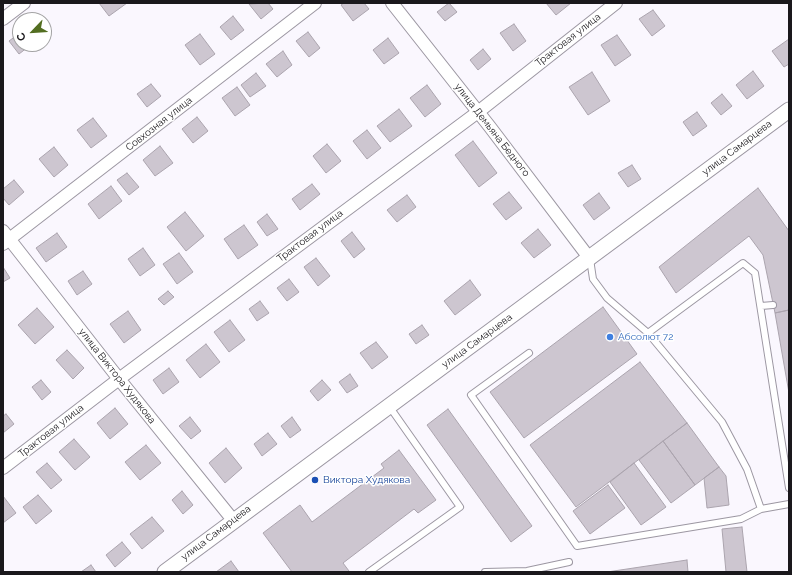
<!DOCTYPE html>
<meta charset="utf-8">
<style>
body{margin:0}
#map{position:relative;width:792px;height:575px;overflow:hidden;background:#faf7fe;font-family:Raleway,sans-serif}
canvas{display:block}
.frame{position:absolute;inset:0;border:4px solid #1a181c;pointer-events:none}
.north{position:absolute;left:12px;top:12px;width:40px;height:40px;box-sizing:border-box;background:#fff;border:1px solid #a3a3a4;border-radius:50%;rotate:245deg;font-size:11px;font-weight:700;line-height:16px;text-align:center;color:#1a181c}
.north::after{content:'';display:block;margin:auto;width:14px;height:18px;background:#536e21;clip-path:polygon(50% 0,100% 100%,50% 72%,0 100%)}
</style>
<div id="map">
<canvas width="792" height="575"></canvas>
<div class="frame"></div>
<div class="north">С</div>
</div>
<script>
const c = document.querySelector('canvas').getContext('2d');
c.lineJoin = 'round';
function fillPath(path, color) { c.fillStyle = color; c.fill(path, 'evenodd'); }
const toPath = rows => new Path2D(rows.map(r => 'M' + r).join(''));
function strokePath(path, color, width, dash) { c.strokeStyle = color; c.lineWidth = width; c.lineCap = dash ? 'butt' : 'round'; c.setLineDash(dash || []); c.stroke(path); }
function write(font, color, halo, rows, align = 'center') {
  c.font = font + ' Raleway,sans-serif'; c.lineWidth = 3; c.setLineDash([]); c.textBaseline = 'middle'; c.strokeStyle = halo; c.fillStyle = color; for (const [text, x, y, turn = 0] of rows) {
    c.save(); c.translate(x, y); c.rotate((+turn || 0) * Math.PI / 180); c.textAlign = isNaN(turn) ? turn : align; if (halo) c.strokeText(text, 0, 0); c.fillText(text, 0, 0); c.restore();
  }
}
const building = toPath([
 [99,3,127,3,109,16,99,3],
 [268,3,273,9,261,19,249,4,268,3],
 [344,3,364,3,369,9,353,21,341,5,344,3],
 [449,3,457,12,445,21,437,12,449,3],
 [546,3,571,3,556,15,546,3],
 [653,10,665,26,652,36,639,19,653,10],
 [233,16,244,30,231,40,220,27,233,16],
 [514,24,526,41,513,51,500,33,514,24],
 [308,32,320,48,309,57,296,41,308,32],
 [20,33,20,44,32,44,19,54,9,41,20,33],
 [200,34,215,54,200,65,185,45,200,34],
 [617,35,631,55,615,66,601,45,617,35],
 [388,38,399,53,384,64,373,50,388,38],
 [789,39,789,64,784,67,772,51,789,39],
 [483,49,491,59,478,70,470,60,483,49],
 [283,51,292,65,277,77,266,64,283,51],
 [753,71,764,86,747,99,736,85,753,71],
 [592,72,610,101,588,115,569,87,592,72],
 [256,73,266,86,250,97,241,85,256,73],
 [151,84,161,96,147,107,137,94,151,84],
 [427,85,441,104,425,117,410,98,427,85],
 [237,87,250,105,235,116,222,98,237,87],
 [722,94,732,106,721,115,711,103,722,94],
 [399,109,412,126,390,142,377,126,399,109],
 [697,112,707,126,693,136,683,122,697,112],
 [197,117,208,131,193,143,182,129,197,117],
 [93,118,107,136,91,148,77,130,93,118],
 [367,130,381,148,367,159,353,141,367,130],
 [473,141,497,173,479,187,455,155,473,141],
 [327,144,341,161,326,173,313,156,327,144],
 [160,146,173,163,155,176,143,160,160,146],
 [54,147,68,165,54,177,39,159,54,147],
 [632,165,641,179,628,187,618,173,632,165],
 [127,173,139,187,129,195,117,180,127,173],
 [14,180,24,192,9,205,3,198,3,189,14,180],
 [312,184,320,194,300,210,292,199,312,184],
 [111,186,122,201,99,219,88,204,111,186],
 [758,188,789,231,789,310,775,313,763,255,749,236,676,293,659,267,758,188],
 [509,192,522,208,506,220,493,204,509,192],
 [599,193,610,208,594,220,583,205,599,193],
 [407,195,416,207,397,222,387,210,407,195],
 [185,212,204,236,186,251,167,227,185,212],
 [267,214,278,229,267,236,257,222,267,214],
 [244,225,258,245,238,259,224,239,244,225],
 [538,229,551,245,534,258,521,243,538,229],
 [352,232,365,249,354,258,341,241,352,232],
 [57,233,67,247,46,262,36,248,57,233],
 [143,248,155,265,140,276,128,259,143,248],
 [179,253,193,272,177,284,163,264,179,253],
 [316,258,330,276,318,286,304,267,316,258],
 [3,267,10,278,3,282,3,267],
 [83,271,92,284,77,295,68,281,83,271],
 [289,279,299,292,287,301,277,288,289,279],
 [470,280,481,295,455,315,444,301,470,280],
 [168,291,174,297,164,305,158,299,168,291],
 [260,301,269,313,257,321,249,309,260,301],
 [603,307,637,354,524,438,490,392,603,307],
 [37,308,54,327,35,344,18,325,37,308],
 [789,310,789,393,775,313,789,310],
 [128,311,141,330,124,343,110,324,128,311],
 [230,320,245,340,229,352,214,332,230,320],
 [422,325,429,335,416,344,409,334,422,325],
 [376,342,388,357,372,369,360,353,376,342],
 [206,344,220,362,200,378,186,360,206,344],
 [67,350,84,368,73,379,56,360,67,350],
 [640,362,687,423,576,507,530,445,640,362],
 [169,368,179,382,163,394,153,380,169,368],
 [350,374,358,386,347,393,339,382,350,374],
 [41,380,51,392,42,400,32,387,41,380],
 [322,380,331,390,318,401,310,391,322,380],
 [115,408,128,424,110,439,97,423,115,408],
 [448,409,532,526,511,542,427,425,448,409],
 [6,414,14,424,3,433,3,416,6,414],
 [190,417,201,431,191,439,179,426,190,417],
 [292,417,301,430,290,438,281,426,292,417],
 [687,423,719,467,695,485,663,441,687,423],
 [268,433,277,444,262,456,254,444,268,433],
 [74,439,90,457,75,470,59,452,74,439],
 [663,441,695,485,671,503,639,460,663,441],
 [146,445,161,463,140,480,125,462,146,445],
 [226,448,242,468,225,483,209,463,226,448],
 [399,450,436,500,418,513,414,509,343,563,349,571,347,572,292,572,263,533,300,505,312,522,384,468,381,464,399,450],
 [47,463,62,480,51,489,36,472,47,463],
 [634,463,666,507,641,525,610,482,634,463],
 [719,467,726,476,729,505,707,508,704,478,719,467],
 [608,485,625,508,590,534,573,511,608,485],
 [182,491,193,505,183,514,172,500,182,491],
 [38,495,52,511,36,524,23,507,38,495],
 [3,496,16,513,3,523,3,496],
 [152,517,164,531,142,549,130,534,152,517],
 [742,527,747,572,726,572,722,529,742,527],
 [122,542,131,553,115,567,106,555,122,542],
 [687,560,688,572,607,572,687,560],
 [231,561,239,572,216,572,231,561],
 [91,565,96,572,81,572,91,565]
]);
const service = toPath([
 [590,259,593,279,607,298,648,333,722,422,747,469,761,509],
 [761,306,773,305],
 [648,333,743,263,755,273,789,488],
 [529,353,471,395,577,546,741,519,761,509,789,504],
 [369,572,460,507,389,406],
 [485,572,527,571,569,562]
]);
const minor = toPath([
 [392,3,490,127,590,259],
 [3,19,24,3],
 [3,231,119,379,233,520],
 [3,244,315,3],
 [3,468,119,379,478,112,616,3]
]);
const tertiary = toPath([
 [165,572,789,110]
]);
const markers = [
 [610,337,4,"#3f7fe0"],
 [315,480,4,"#1a4fb4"]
];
const streetNames = [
 ["Трактовая улица",568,40,-38],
 ["Совхозная улица",159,124,-38],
 ["улица Демьяна Бедного",492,130,52],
 ["улица Самарцева",737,148,-37],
 ["Трактовая улица",310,236,-37],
 ["улица Самарцева",477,341,-36],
 ["улица Виктора Худякова",117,376,52],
 ["Трактовая улица",51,431,-38],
 ["улица Самарцева",216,533,-37]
];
const shopNames = [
 ["Абсолют 72",618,337]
];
const transitNames = [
 ["Виктора Худякова",323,480]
];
fillPath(building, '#cdc6d0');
strokePath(building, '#aba4ae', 1);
strokePath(service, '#9c97a2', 8);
strokePath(minor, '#9c97a2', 14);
strokePath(tertiary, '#9c97a2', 17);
strokePath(service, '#fff', 6);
strokePath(minor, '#fff', 12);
strokePath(tertiary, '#fff', 15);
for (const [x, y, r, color] of markers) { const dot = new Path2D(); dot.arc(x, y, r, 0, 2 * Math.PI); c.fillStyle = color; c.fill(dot); strokePath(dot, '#fff', 1.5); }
write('10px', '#1a181c', '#fff', streetNames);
write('10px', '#366cbe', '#fff', shopNames, 'left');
write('10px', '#164399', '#fff', transitNames, 'left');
</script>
